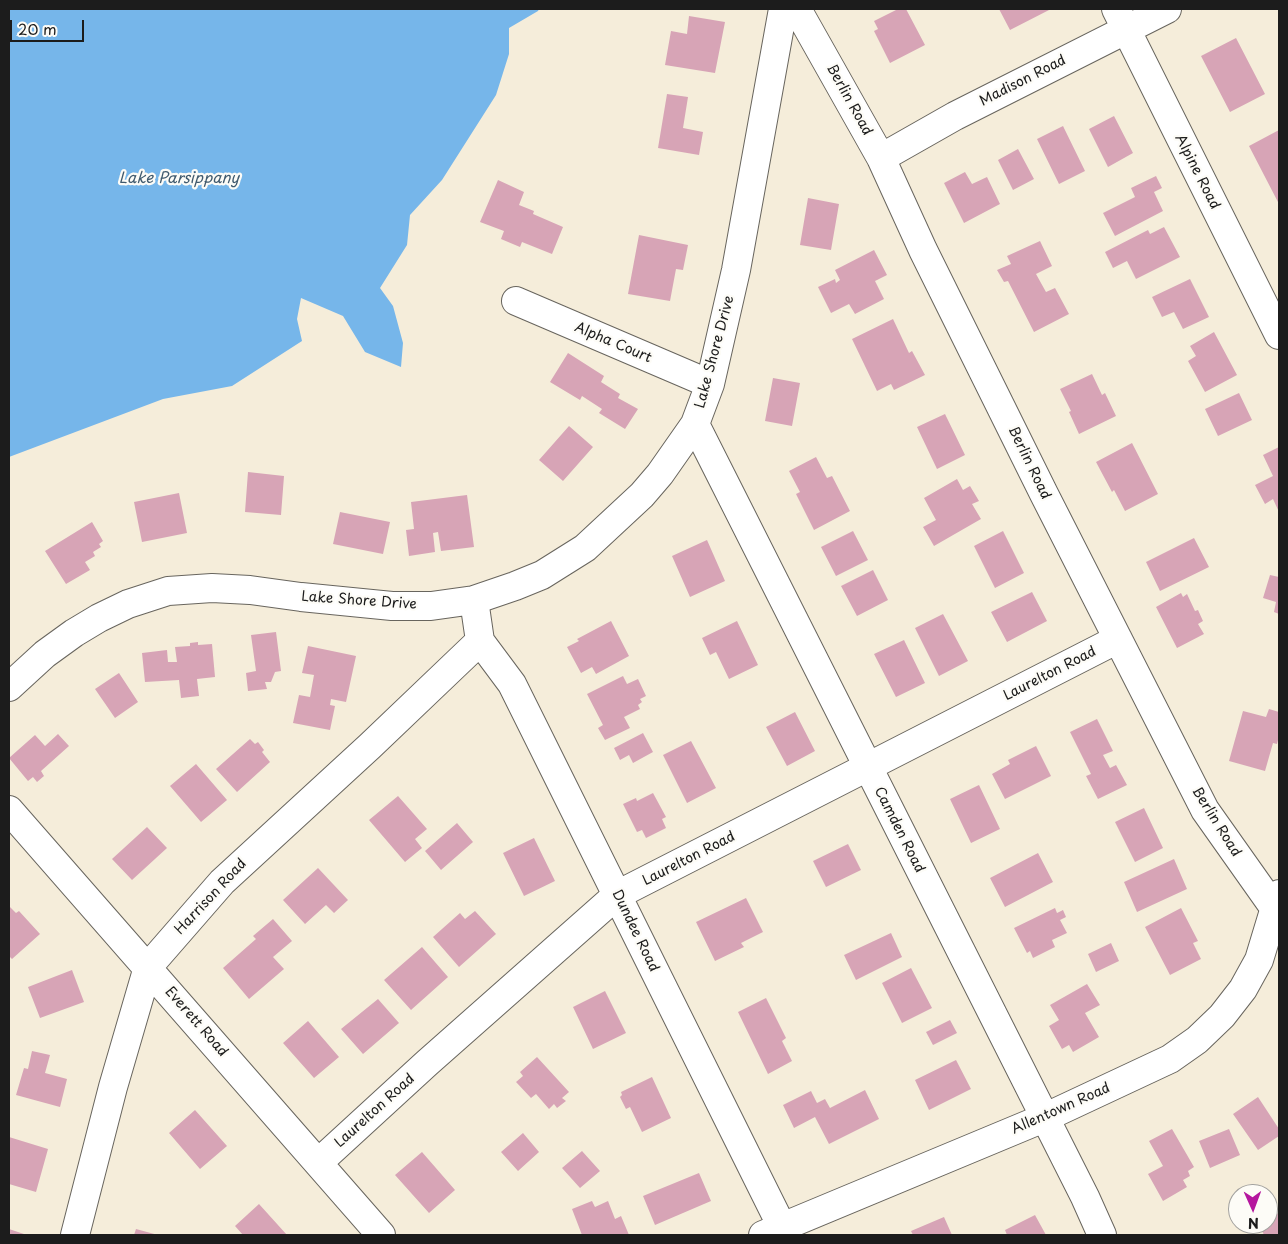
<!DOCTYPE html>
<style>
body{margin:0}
#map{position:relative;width:1288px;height:1244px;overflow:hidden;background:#f5edda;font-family:"Playpen Sans",sans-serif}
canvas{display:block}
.frame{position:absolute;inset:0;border:10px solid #1c1c1c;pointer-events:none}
.north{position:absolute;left:1228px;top:1184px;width:50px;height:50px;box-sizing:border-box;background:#fdfcf7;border:1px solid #a3a29f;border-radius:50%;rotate:178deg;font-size:14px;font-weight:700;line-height:20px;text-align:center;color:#1c1c1c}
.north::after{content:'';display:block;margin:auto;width:18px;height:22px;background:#b5179e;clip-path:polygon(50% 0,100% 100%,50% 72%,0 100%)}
.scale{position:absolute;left:10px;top:20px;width:74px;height:22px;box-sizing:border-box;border:2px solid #1c1c1c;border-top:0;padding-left:6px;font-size:15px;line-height:18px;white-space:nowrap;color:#1c1c1c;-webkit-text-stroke:4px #fdfcf7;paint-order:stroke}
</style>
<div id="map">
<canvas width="1288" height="1244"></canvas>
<div class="frame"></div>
<div class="north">N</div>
<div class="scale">20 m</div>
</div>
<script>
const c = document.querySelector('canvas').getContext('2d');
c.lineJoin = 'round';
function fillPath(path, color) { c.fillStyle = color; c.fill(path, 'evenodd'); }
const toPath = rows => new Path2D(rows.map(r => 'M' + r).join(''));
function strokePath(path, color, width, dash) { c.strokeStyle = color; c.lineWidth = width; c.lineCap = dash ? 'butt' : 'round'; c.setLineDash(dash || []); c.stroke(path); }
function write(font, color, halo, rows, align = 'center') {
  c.font = font + ' "Playpen Sans",sans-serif'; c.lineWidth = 4.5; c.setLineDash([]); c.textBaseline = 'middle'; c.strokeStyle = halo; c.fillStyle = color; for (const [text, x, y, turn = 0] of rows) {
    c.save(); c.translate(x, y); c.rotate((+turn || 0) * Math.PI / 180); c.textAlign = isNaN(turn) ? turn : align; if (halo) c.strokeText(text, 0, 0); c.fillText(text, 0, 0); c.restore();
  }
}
const water = toPath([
 [9,9,539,9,538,11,509,28,509,54,496,95,442,180,410,215,407,245,380,288,393,306,403,343,401,367,365,352,343,316,301,298,297,319,302,341,232,386,163,399,9,457]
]);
const building = toPath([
 [898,9,906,9,925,45,890,63,874,31,878,29,874,21],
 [999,9,1051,9,1010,30],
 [689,16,725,22,715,73,665,65,671,31,687,34],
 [1236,38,1265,94,1230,112,1201,56],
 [667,94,688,97,683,128,703,132,699,155,658,148],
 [1114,116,1133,153,1108,167,1089,129],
 [1063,126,1085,171,1059,184,1037,139],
 [1279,130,1279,204,1249,146],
 [1018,149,1034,179,1013,190,998,160],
 [965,172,972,184,987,177,1000,204,964,223,944,183],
 [1156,176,1162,188,1154,192,1163,211,1115,236,1103,213,1135,197,1131,188],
 [498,180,524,192,519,205,534,211,533,214,563,227,552,254,522,242,520,247,501,239,504,231,480,222],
 [808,198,839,204,831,250,800,245],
 [1164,227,1180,257,1136,279,1127,261,1113,268,1105,252,1148,230,1150,234],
 [639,235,688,245,683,270,676,269,670,301,628,294],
 [1040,241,1052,266,1036,274,1046,292,1055,288,1069,314,1034,332,1008,281,1004,282,997,270,1011,264,1007,256],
 [874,250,887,275,875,281,884,299,855,314,849,304,831,313,818,287,835,279,836,283,840,280,835,270],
 [1190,279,1209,317,1183,329,1174,312,1162,317,1152,297],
 [893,319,909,353,912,351,925,375,894,390,891,384,877,391,852,339],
 [1214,332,1237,375,1205,392,1188,361,1196,356,1190,346],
 [568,353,604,376,601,382,620,394,618,398,638,409,625,429,599,413,602,409,582,396,580,400,550,382],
 [1092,374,1102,395,1105,393,1116,416,1079,434,1069,412,1071,411,1060,389],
 [773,378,800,383,792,426,765,421],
 [1239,393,1252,420,1218,436,1205,409],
 [945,414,965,455,937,469,917,427],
 [569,426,593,447,563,481,539,460],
 [1132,443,1158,494,1125,511,1114,490,1112,492,1096,462],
 [1279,447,1279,512,1273,499,1265,504,1255,485,1273,476,1263,455],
 [816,457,827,478,832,476,850,511,814,530,796,494,800,492,789,471],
 [248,472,284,476,281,515,245,512],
 [957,479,963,490,970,486,979,501,972,504,981,519,934,546,923,527,936,520,924,498],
 [179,493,187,533,142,542,134,502],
 [467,495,474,547,441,551,438,532,433,533,435,552,409,556,406,530,414,529,411,502],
 [340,512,390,522,383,554,333,544],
 [92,522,103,541,99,544,101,547,93,552,95,556,85,562,90,570,66,584,45,551],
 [853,531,868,560,836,576,821,547],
 [1003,531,1024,573,995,588,974,546],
 [1194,538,1209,567,1160,591,1146,562],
 [707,540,725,581,690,597,672,556],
 [873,570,888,600,857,616,841,586],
 [1270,575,1279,577,1279,614,1274,612,1276,602,1263,598],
 [1032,592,1047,621,1007,642,991,612],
 [1181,593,1183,597,1187,594,1195,611,1198,610,1203,621,1198,624,1204,634,1177,648,1156,607],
 [943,614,968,661,939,676,915,628],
 [611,621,629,656,596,674,592,667,581,673,567,647,579,641,577,639],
 [737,621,758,665,729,679,716,652,710,655,702,638],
 [276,632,281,671,275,672,271,682,265,682,267,689,248,691,246,673,256,671,251,635],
 [904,640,925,683,896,697,874,654],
 [198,642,198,645,212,644,215,677,197,679,199,696,181,698,179,680,145,682,142,653,167,650,168,662,177,662,175,647,190,646,190,643],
 [308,646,356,656,346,702,331,699,330,705,335,706,330,730,293,723,299,695,310,697,314,675,302,673],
 [119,673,138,702,115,718,95,689],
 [623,676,627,684,638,679,646,696,640,699,642,702,638,705,640,709,624,717,630,728,605,740,598,728,603,725,587,694],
 [1269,709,1279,712,1279,736,1277,744,1273,743,1265,771,1229,761,1243,711,1266,717],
 [795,712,815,751,787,766,766,727],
 [1097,719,1113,751,1103,755,1110,768,1116,765,1127,785,1098,799,1086,776,1091,774,1070,732],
 [643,733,653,752,633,763,629,755,620,760,614,748],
 [58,734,69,746,41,771,44,776,37,782,33,777,28,781,9,758,35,735,45,746],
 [250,739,255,744,258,742,264,750,262,752,270,762,237,792,216,769],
 [691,741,716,788,687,803,663,755],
 [1036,746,1051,776,1005,799,992,774,1010,764,1008,760],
 [196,764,227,800,201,822,170,786],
 [979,785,1000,829,971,843,950,799],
 [653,793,666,817,662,819,666,828,646,838,642,830,637,832,623,804,636,798,637,801],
 [398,796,427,829,415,839,422,848,405,862,369,820],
 [1144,808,1163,848,1135,862,1115,822],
 [457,823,473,842,441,870,425,851],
 [147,827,167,848,132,880,112,859],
 [534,838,555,881,524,896,503,853],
 [848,844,861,870,826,887,813,861],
 [1038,853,1053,882,1005,907,990,878],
 [1174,859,1187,889,1137,912,1124,882],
 [318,868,348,900,334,913,326,905,305,924,283,900],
 [746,898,763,932,741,943,744,947,715,961,696,922],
 [9,906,16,913,19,911,40,934,12,959,9,956],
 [1055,908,1057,913,1063,910,1066,917,1060,920,1067,933,1052,940,1055,947,1033,958,1030,951,1027,953,1014,928],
 [1181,908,1198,941,1193,943,1201,959,1170,975,1145,927],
 [475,911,496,934,459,967,433,937,460,913,465,919],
 [273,919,292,941,273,957,284,969,249,999,223,968,256,939,253,936],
 [891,933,902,957,856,980,844,955],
 [1111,943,1119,961,1096,972,1088,954],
 [422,947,448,977,411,1010,384,980],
 [911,968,932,1008,902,1023,882,983],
 [72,970,84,1002,40,1018,28,987],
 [1087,984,1100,1005,1085,1013,1099,1037,1073,1052,1069,1045,1062,1049,1049,1026,1059,1020,1050,1005],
 [605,991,626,1033,593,1049,573,1007],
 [766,998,786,1038,782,1041,792,1061,768,1074,738,1012],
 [378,999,399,1023,363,1054,341,1029],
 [950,1020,957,1033,933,1045,926,1032],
 [308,1021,339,1057,314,1078,283,1043],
 [32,1051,50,1055,45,1073,67,1079,60,1107,16,1095,24,1068,28,1069],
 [537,1057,569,1092,562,1098,566,1101,557,1108,554,1104,549,1109,536,1094,531,1098,516,1082,523,1076,520,1072],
 [956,1060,971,1089,929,1110,915,1080],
 [652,1077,671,1118,642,1132,630,1107,626,1109,620,1097,622,1095,621,1092],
 [865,1090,879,1119,829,1144,815,1117,794,1128,783,1105,811,1091,817,1103,825,1099,830,1108],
 [1258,1097,1279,1129,1279,1136,1258,1150,1233,1114],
 [195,1110,227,1146,200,1169,169,1133],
 [1172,1129,1194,1167,1188,1171,1190,1176,1183,1180,1187,1187,1163,1201,1148,1174,1163,1166,1149,1141],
 [1229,1129,1240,1155,1210,1168,1199,1141],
 [523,1133,539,1152,518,1171,501,1152],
 [9,1137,48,1149,36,1192,9,1184],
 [582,1151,600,1171,580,1188,562,1168],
 [422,1152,455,1190,429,1213,395,1175],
 [699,1173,711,1201,655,1225,643,1196],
 [592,1201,595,1207,608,1201,615,1219,621,1216,629,1235,582,1235,572,1209],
 [259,1204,287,1235,243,1235,235,1226],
 [1279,1213,1279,1235,1264,1235,1259,1224,1268,1224,1268,1217],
 [1035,1215,1046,1235,1007,1235,1005,1230],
 [944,1217,952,1235,913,1235,911,1231],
 [9,1229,24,1234,24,1235,9,1235],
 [136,1229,158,1235,134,1235]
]);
const minor = toPath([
 [797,9,881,158,923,250,1044,494,1205,810,1275,909],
 [1116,9,1279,335],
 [881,158,955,116,1167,9],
 [516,301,710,384],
 [695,424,1085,1197,1102,1235],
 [474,600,480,641,512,684,782,1227],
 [9,687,45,654,74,633,99,618,128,604,168,591,212,588,250,590,301,597,392,606,431,606,474,600,515,586,542,575,585,548,642,495,660,474,695,424,710,384,736,270,783,9],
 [9,810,381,1235],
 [318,1163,427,1063,617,895,1118,639],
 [75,1235,113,1087,148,967,222,882,370,746,480,641],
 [763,1235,1044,1118,1170,1059,1197,1040,1222,1016,1243,989,1259,960,1279,894]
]);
const streetNames = [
 ["Madison Road",1023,81,-27],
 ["Berlin Road",849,100,61],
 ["Alpine Road",1197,172,63],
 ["Alpha Court",613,343,23],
 ["Lake Shore Drive",715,352,-75],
 ["Berlin Road",1029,463,64],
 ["Lake Shore Drive",359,601,4],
 ["Laurelton Road",1050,674,-27],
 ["Berlin Road",1216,822,58],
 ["Camden Road",899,830,63],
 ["Laurelton Road",689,859,-27],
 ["Harrison Road",211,897,-47],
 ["Dundee Road",635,931,64],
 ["Everett Road",196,1022,49],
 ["Allentown Road",1061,1109,-24],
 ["Laurelton Road",375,1111,-42]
];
const waterNames = [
 ["Lake Parsippany",179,179]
];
fillPath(water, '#76b6ea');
fillPath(building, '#d7a4b6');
strokePath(minor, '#68655e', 30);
strokePath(minor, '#fff', 28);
write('14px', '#1c1c1c', '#fdfcf7', streetNames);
write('italic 15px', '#405a6e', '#fdfcf7', waterNames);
</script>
